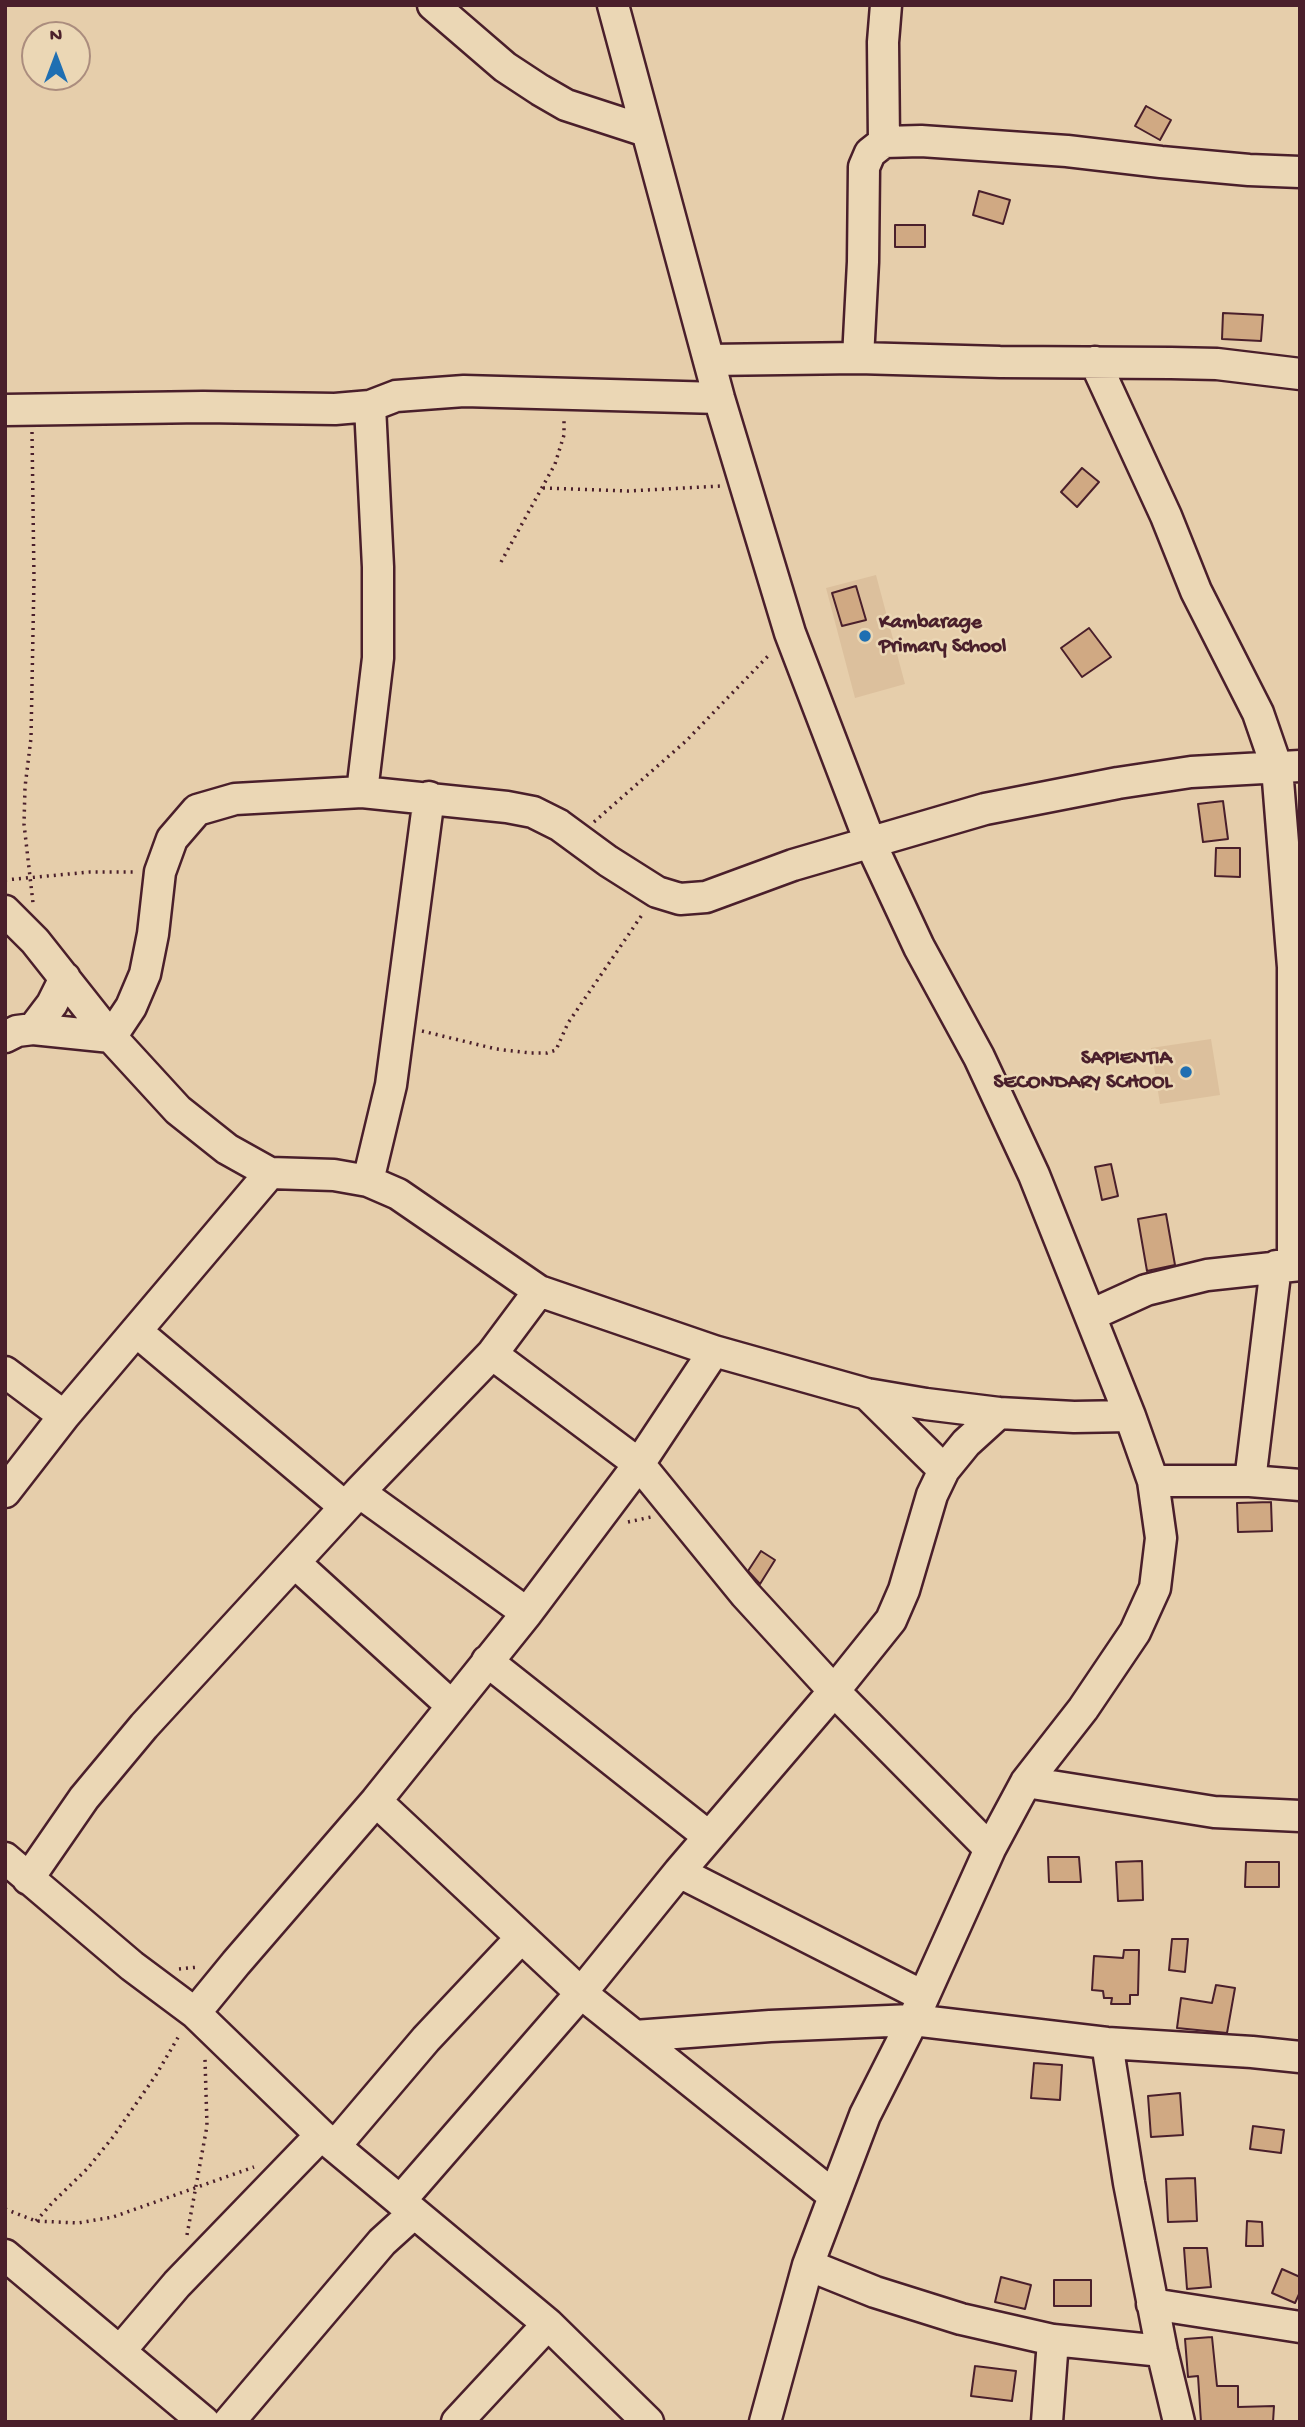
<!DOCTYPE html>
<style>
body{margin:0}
#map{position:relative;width:1305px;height:2427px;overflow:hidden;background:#e6ceab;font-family:"Gochi Hand",sans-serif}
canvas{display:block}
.frame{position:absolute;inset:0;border:7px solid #4a1f2b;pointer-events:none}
.north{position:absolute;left:21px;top:21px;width:70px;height:70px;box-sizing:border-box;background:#ebd7b5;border:2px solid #ab8d7e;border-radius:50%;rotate:0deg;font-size:19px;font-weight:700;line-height:28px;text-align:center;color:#4a1f2b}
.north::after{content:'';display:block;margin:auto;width:24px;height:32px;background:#1f6fb2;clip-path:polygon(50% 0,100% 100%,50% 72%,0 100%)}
</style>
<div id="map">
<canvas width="1305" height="2427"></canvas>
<div class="frame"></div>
<div class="north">N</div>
</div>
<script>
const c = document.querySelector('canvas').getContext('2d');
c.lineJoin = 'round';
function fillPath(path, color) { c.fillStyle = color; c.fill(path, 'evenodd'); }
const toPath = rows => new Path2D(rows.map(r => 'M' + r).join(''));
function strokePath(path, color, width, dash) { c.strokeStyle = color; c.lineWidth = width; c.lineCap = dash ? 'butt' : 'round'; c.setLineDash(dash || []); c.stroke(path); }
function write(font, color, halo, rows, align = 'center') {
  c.font = font + ' "Gochi Hand",sans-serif'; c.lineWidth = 5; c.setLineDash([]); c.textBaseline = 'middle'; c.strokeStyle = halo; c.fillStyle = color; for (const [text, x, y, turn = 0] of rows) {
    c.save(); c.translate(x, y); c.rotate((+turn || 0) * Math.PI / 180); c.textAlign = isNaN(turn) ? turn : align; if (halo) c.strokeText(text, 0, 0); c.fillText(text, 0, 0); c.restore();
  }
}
const built = toPath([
 [876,575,905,684,855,698,826,588],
 [1211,1039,1220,1095,1160,1104,1151,1048]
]);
const building = toPath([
 [1146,106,1171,120,1160,140,1135,126,1146,106],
 [979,191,1010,200,1003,224,973,215,979,191],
 [895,225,925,225,925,247,895,247,895,225],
 [1223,313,1263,315,1261,341,1222,339,1223,313],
 [1082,468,1099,482,1077,507,1061,492,1082,468],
 [856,586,866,620,842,626,832,593,856,586],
 [1089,628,1111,657,1082,677,1061,648,1089,628],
 [1223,801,1228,839,1203,842,1198,804,1223,801],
 [1216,848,1240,848,1240,877,1215,876,1216,848],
 [1111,1164,1118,1196,1102,1200,1095,1167,1111,1164],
 [1166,1214,1175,1265,1147,1271,1138,1219,1166,1214],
 [1271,1502,1272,1531,1238,1532,1237,1503,1271,1502],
 [761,1551,775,1560,760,1584,748,1571,761,1551],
 [1048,1857,1079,1857,1081,1882,1049,1882,1048,1857],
 [1142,1861,1143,1900,1118,1901,1116,1862,1142,1861],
 [1246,1862,1279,1862,1279,1887,1245,1887,1246,1862],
 [1172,1939,1188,1939,1185,1972,1169,1970,1172,1939],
 [1124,1950,1139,1950,1138,1995,1130,1995,1130,2004,1111,2004,1112,1998,1104,1998,1103,1991,1092,1990,1094,1956,1123,1958,1124,1950],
 [1216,1985,1235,1988,1227,2033,1177,2028,1181,1998,1212,2003,1216,1985],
 [1034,2063,1062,2065,1060,2100,1031,2098,1034,2063],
 [1180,2093,1183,2135,1151,2137,1148,2096,1180,2093],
 [1253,2126,1284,2130,1281,2153,1250,2149,1253,2126],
 [1195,2178,1197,2221,1168,2222,1166,2179,1195,2178],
 [1247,2221,1262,2222,1263,2246,1246,2246,1247,2221],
 [1184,2248,1207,2248,1211,2287,1187,2289,1184,2248],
 [1282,2269,1300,2277,1300,2292,1295,2303,1272,2293,1282,2269],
 [1001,2277,1031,2285,1025,2309,995,2302,1001,2277],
 [1054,2280,1091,2280,1091,2306,1054,2306,1054,2280],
 [1212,2337,1217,2386,1238,2386,1238,2407,1274,2406,1273,2422,1201,2422,1198,2376,1188,2377,1185,2339,1212,2337],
 [975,2366,1016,2371,1012,2401,971,2396,975,2366]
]);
const path = toPath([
 [32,432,34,579,31,738,25,787,24,824,33,903],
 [543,488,628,491,722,486],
 [501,562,555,464,564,435,564,417],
 [594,822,686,741,770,654],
 [5,880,90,872,136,872],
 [422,1031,496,1049,530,1053,547,1053,556,1050,568,1023,644,912],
 [628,1522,651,1517],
 [179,1969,199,1967],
 [5,2209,36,2221,78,2223,113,2217,254,2167],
 [36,2221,53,2202,87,2169,113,2137,156,2075,180,2034],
 [187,2235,207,2126,205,2059]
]);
const minor = toPath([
 [433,5,505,67,540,90,566,105,646,131],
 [613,5,719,398,790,633,870,842,919,947,979,1057,1034,1175,1130,1416,1153,1481,1161,1538,1155,1588,1135,1632,1083,1709,1026,1782,990,1849,913,2020,865,2115,808,2265,765,2422],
 [884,142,883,42,886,5],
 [858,358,863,262,864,167,870,153,884,142,921,141,1067,151,1161,162,1249,170,1300,172],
 [709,360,858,358,1000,362,1171,363,1217,364,1300,374],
 [1095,362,1166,516,1196,591,1258,713,1277,768,1293,967,1293,1264],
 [5,410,203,407,335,409,370,406,396,396,464,391,719,398],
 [362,792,378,658,378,567,370,406],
 [5,911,35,941,111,1037,178,1110,227,1149,270,1173,334,1175,368,1181,398,1194,539,1291,714,1351,867,1394,926,1404,999,1413,1074,1417,1130,1416],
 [33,1029,52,1004,65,978],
 [5,1037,17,1031,33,1029,111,1037,131,1007,145,974,153,934,160,872,172,839,197,810,235,799,362,792,507,807,533,812,559,825,608,861,657,892,680,899,706,897,793,865,985,809,1118,783,1191,772,1300,766],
 [368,1181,391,1085,429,797],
 [1091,1315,1146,1290,1207,1275,1300,1265],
 [136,1331,345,1507],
 [492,1354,639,1464,745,1594,834,1691,990,1849],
 [5,1372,64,1416],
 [867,1394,944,1470],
 [1153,1481,1250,1481,1300,1485],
 [1250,1481,1276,1266],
 [5,1492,64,1416,270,1173],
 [359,1492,527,1613],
 [295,1563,452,1706],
 [487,1661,708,1836],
 [1026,1782,1214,1812,1300,1816],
 [376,1801,581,1993,833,2195],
 [5,1858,132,1966,195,2013,321,2135,548,2324,648,2422],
 [679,1872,923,1996],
 [28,1879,84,1798,144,1726,359,1492,492,1354,539,1291],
 [195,2013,236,1963,376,1801,527,1613,639,1464,714,1351],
 [635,2036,770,2026,913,2020,1107,2043,1252,2052,1300,2057],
 [1107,2043,1129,2183,1162,2351,1179,2422],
 [335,2146,426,2039,521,1938],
 [400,2201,581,1993,679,1872,834,1691,891,1620,904,1590,932,1495,944,1470,966,1443,999,1413],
 [5,2255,204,2422],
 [808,2265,875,2292,961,2319,1053,2340,1162,2351],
 [1152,2304,1300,2327],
 [120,2351,177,2284,321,2135],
 [229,2422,382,2242,414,2213],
 [457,2422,548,2324],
 [1047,2422,1053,2340]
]);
const markers = [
 [865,636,7,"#1f6fb2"],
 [1186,1072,7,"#1f6fb2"]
];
const poiNames = [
 ["Kambarage",879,624],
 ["Primary School",879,648],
 ["SAPIENTIA",1172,1060,"right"],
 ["SECONDARY SCHOOL",1172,1084,"right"]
];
fillPath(built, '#dcc09d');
fillPath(building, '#d0a983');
strokePath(building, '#4a1f2b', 2);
strokePath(minor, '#4a1f2b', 35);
strokePath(path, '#4a1f2b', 3.5, [2, 5]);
strokePath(minor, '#ebd7b5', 30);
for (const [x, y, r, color] of markers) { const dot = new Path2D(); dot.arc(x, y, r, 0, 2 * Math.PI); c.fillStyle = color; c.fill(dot); strokePath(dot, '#ebd7b5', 2.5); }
write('bold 21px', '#4a1f2b', '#ebd7b5', poiNames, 'left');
</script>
